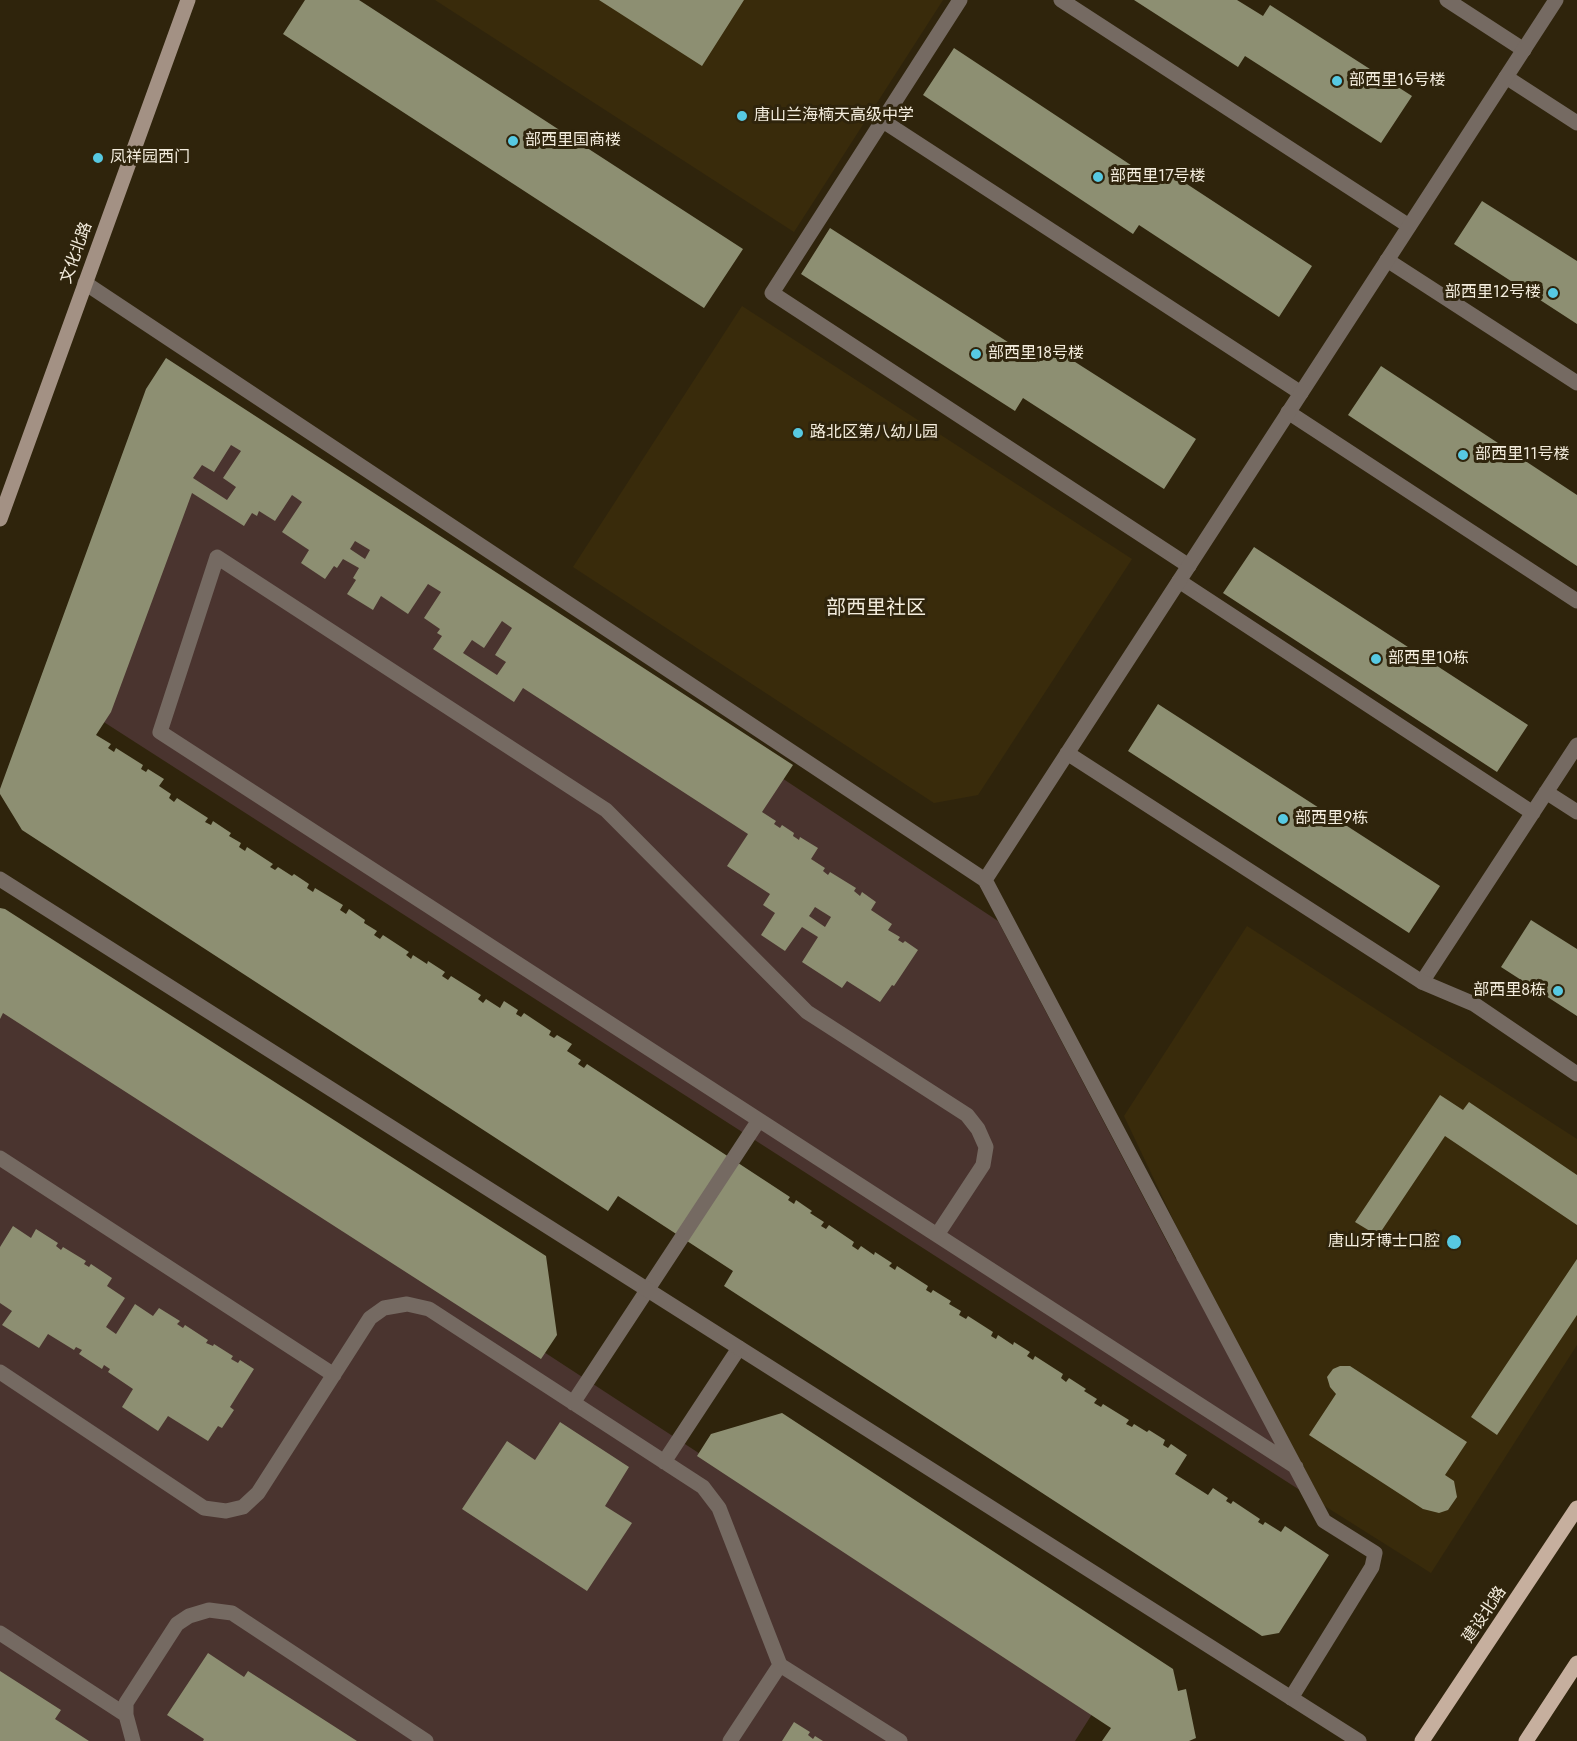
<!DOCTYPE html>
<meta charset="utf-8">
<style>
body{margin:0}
canvas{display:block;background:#2f240c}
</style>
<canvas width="1577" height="1741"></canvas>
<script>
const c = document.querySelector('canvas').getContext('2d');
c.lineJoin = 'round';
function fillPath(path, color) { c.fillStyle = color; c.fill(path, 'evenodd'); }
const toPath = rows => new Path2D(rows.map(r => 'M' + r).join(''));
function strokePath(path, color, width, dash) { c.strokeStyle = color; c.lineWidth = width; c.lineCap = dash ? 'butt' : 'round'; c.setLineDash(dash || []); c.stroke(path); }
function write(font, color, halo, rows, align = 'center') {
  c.font = font + ' Jost,"Noto Sans SC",sans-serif'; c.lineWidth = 6; c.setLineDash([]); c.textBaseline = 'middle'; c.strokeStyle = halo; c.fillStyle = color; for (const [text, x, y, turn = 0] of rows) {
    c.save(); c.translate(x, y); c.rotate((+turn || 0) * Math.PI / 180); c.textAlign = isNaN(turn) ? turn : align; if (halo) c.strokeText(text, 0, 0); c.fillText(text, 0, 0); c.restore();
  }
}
const built = toPath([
 [435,0,943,0,794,232],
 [742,306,1132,559,978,795,934,803,573,567],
 [1247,926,1577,1139,1577,1345,1431,1573,1320,1503,1190,1255,1124,1116]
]);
const green = toPath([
 [218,405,998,921,1176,1259,1190,1255,1320,1503,96,717],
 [0,997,1094,1711,1075,1741,0,1741]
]);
const building = toPath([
 [305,0,359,0,743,249,704,308,283,34],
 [599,0,744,0,702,66],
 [1134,0,1237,0,1263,16,1270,5,1412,96,1381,143,1245,56,1238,67],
 [954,48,1158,183,1167,171,1312,266,1279,317,1139,225,1133,234,923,95],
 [1482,201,1577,261,1577,324,1454,244],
 [830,228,1039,362,1050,346,1196,439,1164,489,1023,398,1015,411,801,274],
 [166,358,793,765,762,812,776,821,774,824,780,828,782,825,794,833,793,836,799,840,800,837,818,848,811,859,825,868,823,871,828,875,830,872,856,888,854,891,860,896,862,892,876,902,871,910,892,924,888,930,900,937,898,940,903,943,905,941,918,950,894,986,892,985,880,1002,847,981,842,988,802,962,818,937,802,927,785,951,761,935,775,913,763,905,770,894,727,866,748,834,523,688,514,702,433,649,442,636,437,633,440,629,424,618,441,592,428,584,408,614,381,596,373,610,347,594,356,580,353,578,359,568,343,559,337,568,334,566,325,579,301,563,309,550,282,532,302,502,292,495,275,521,259,511,257,516,252,513,244,526,192,493,111,712,96,735,111,744,108,748,114,752,116,748,143,765,141,769,146,772,148,769,164,779,159,786,171,794,169,798,174,802,177,798,208,818,205,822,211,825,213,821,231,833,229,836,241,843,239,847,245,851,247,847,273,864,270,867,275,870,278,867,292,876,294,874,309,884,307,888,313,892,315,888,343,905,340,910,346,914,349,909,365,920,364,923,377,931,374,935,380,939,383,935,409,952,406,955,411,959,413,955,427,964,428,961,445,972,442,976,448,980,451,976,481,995,478,999,483,1003,486,999,500,1008,504,1001,518,1010,516,1014,521,1017,524,1013,551,1031,549,1035,554,1038,557,1035,572,1044,567,1051,581,1060,578,1064,584,1068,587,1064,790,1197,788,1200,794,1204,796,1200,812,1211,810,1213,824,1222,821,1226,826,1229,829,1225,854,1242,852,1246,858,1250,861,1246,874,1255,875,1252,892,1263,889,1266,895,1270,897,1266,928,1286,926,1290,931,1293,933,1290,951,1301,949,1304,961,1311,959,1315,966,1319,968,1316,993,1332,991,1336,996,1339,998,1335,1013,1345,1014,1342,1030,1352,1027,1356,1033,1360,1035,1356,1063,1374,1061,1378,1066,1382,1069,1378,1086,1389,1084,1391,1097,1399,1094,1403,1101,1407,1103,1404,1129,1420,1126,1424,1132,1427,1134,1424,1147,1432,1149,1430,1165,1440,1163,1445,1168,1448,1171,1444,1187,1455,1175,1474,1208,1495,1213,1488,1228,1498,1226,1501,1231,1504,1233,1501,1260,1519,1258,1522,1263,1525,1265,1522,1281,1532,1285,1526,1329,1555,1279,1633,1262,1636,724,1286,733,1271,618,1196,608,1211,22,830,0,794,0,789,146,389],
 [231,445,241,451,223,478,236,487,227,500,193,478,202,465,214,472],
 [355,541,370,550,365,559,350,549],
 [502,621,512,628,495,655,506,662,497,675,463,653,472,640,484,648],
 [815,907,831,917,825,927,809,916],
 [1381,366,1577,495,1577,566,1348,415],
 [1254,547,1528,725,1497,772,1223,593],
 [1158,704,1440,886,1409,933,1128,751],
 [0,908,5,909,546,1256,557,1335,541,1359,3,1013,0,1019],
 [1531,920,1577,949,1577,1016,1501,967],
 [1440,1095,1463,1110,1469,1102,1577,1175,1577,1225,1445,1136,1378,1236,1355,1222],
 [13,1226,31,1238,36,1229,58,1243,56,1246,61,1250,63,1247,86,1261,84,1264,89,1267,91,1264,112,1278,107,1286,125,1298,106,1327,116,1334,135,1304,153,1316,159,1308,180,1321,177,1324,183,1328,185,1325,208,1340,206,1343,213,1346,214,1344,233,1356,231,1359,238,1363,240,1360,254,1369,230,1407,234,1410,222,1428,218,1426,208,1441,168,1416,158,1431,122,1407,133,1389,108,1372,110,1369,104,1365,102,1369,79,1354,82,1350,76,1347,74,1350,48,1334,39,1348,2,1325,12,1311,0,1303,0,1247],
 [1577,1259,1577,1315,1497,1435,1471,1417],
 [1340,1366,1350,1366,1467,1442,1445,1475,1454,1481,1457,1497,1448,1510,1439,1513,1423,1509,1309,1435,1336,1394,1330,1387,1327,1377,1333,1369],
 [782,1413,1173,1669,1178,1691,1186,1689,1196,1738,1189,1741,1102,1741,1111,1728,697,1456,711,1434],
 [560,1422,629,1467,605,1506,632,1523,587,1591,462,1509,507,1441,535,1460],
 [208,1653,244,1677,248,1671,357,1741,203,1741,204,1739,167,1715],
 [0,1671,61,1710,55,1719,89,1741,0,1741],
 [794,1722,810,1732,808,1735,813,1739,815,1736,823,1741,782,1741]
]);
const lane = toPath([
 [960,0,772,293,1189,566],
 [1061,0,1409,226],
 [1447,0,1524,50],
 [1506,77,1577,123],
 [883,121,1301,393],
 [1387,260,1577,383],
 [1288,412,1577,601],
 [1179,581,1533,813],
 [1546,792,1577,812],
 [1422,982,1577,745],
 [0,1158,334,1375],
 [937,1235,983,1165,986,1147,978,1129,967,1115,807,1012,606,810,217,557,160,732,759,1120,1296,1467],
 [1184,1257,1324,1521,1375,1553,1372,1567,1291,1698],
 [0,1372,204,1508,226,1511,243,1507,258,1493,370,1318,384,1308,407,1304,429,1309,703,1487,719,1508,780,1665],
 [573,1403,759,1120],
 [664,1462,739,1348],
 [0,1633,126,1715],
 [133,1741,126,1715,126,1703,177,1624,189,1616,209,1610,232,1613,426,1741],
 [730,1741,780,1665,900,1741]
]);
const street = toPath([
 [85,283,985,880,1556,0],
 [1067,753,1422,982,1474,1004,1577,1074],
 [0,879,1359,1741],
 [985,880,1184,1257]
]);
const secondary = toPath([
 [0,519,188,0]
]);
const primary = toPath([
 [1422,1741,1577,1508],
 [1526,1741,1577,1663]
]);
const markers = [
 [1337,81,6,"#57c9e2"],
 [742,116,6,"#57c9e2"],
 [513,141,6,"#57c9e2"],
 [98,158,6,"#57c9e2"],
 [1098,177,6,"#57c9e2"],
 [1553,293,6,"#57c9e2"],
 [976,354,6,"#57c9e2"],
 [798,433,6,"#57c9e2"],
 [1463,455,6,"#57c9e2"],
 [1376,659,6,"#57c9e2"],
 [1283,819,6,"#57c9e2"],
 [1558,991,6,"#57c9e2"],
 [1454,1242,8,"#57c9e2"]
];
const poiNames = [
 ["部西里16号楼",1349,81],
 ["唐山兰海楠天高级中学",754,116],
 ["部西里国商楼",525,141],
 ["凤祥园西门",110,158],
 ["部西里17号楼",1110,177],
 ["部西里12号楼",1541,293,"right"],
 ["部西里18号楼",988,354],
 ["路北区第八幼儿园",810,433],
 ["部西里11号楼",1475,455],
 ["部西里10栋",1388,659],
 ["部西里9栋",1295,819],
 ["部西里8栋",1546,991,"right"],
 ["唐山牙博士口腔",1440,1242,"right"]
];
const streetNames = [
 ["文化北路",77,253,-70],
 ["建设北路",1485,1615,-56]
];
const quarterNames = [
 ["部西里社区",876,609]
];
fillPath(built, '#392b0b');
fillPath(green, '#4a342f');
fillPath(building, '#8d8f72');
strokePath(lane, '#756a62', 15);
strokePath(street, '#756a62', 15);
strokePath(secondary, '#a39184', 15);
strokePath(primary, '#c6af9e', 15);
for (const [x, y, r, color] of markers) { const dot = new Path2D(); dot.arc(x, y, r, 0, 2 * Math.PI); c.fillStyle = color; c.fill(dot); strokePath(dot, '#2f240c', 2); }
write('16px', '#f3ecdd', '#2f240c', poiNames, 'left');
write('16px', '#f3ecdd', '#2f240c', streetNames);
write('20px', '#f3ecdd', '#2f240c', quarterNames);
</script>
